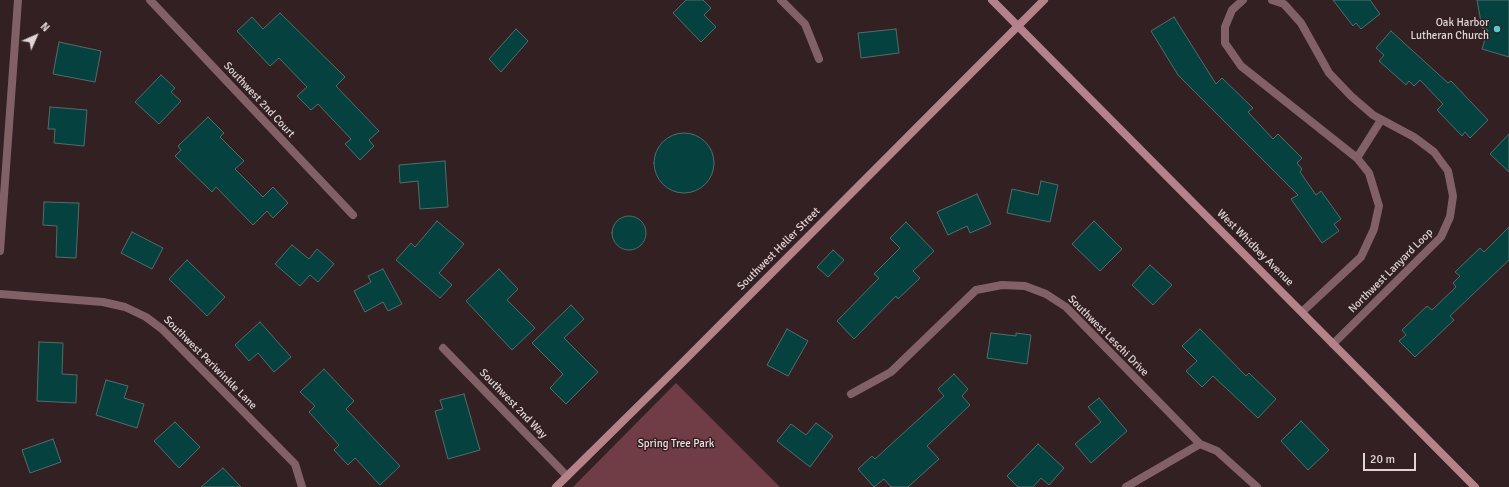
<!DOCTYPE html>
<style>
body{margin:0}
#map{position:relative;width:1509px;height:487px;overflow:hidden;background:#322023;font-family:Signika,sans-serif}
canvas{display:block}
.north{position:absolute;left:16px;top:16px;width:40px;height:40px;-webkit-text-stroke:3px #322023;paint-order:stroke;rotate:45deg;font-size:11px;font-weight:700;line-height:16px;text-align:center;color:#e1d4d6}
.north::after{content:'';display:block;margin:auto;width:14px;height:18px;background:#e1d4d6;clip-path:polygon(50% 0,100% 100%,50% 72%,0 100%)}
.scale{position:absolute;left:1363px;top:453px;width:53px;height:18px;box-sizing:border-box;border:2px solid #e1d4d6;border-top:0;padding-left:5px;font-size:12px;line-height:14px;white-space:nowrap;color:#e1d4d6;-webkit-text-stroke:3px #322023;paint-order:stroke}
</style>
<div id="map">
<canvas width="1509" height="487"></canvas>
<div class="north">N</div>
<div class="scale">20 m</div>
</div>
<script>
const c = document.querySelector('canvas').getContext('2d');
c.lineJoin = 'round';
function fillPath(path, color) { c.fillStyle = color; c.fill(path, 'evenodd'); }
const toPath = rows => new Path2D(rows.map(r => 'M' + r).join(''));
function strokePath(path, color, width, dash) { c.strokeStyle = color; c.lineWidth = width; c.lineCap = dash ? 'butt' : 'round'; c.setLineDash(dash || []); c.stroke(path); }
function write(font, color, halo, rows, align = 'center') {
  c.font = font + ' Signika,sans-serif'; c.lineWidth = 3; c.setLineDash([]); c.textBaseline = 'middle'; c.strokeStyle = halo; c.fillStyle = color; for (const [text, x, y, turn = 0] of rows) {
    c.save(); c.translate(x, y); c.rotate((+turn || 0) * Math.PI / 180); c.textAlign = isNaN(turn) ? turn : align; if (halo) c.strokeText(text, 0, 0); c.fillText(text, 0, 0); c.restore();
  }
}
const green = toPath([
 [676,383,780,487,573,487]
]);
const building = toPath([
 [686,0,703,0,711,8,704,15,716,27,701,42,673,13,686,0],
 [1333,0,1370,0,1380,14,1361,29,1356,23,1353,26,1333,0],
 [1477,0,1509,0,1509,57,1482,49,1488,30,1482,28,1477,0],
 [280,13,345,77,336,86,379,131,369,140,374,146,360,160,345,144,351,139,318,104,311,110,297,96,307,87,279,58,270,66,237,31,252,17,263,29,280,13],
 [1174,17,1216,84,1222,78,1253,108,1248,112,1273,139,1278,134,1302,158,1297,163,1302,169,1300,172,1316,195,1321,191,1341,219,1334,224,1339,231,1322,243,1291,199,1298,195,1178,75,1151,31,1174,17],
 [516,29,528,41,501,72,489,59,516,29],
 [896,29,899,53,861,58,858,33,896,29],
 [1391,31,1448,83,1451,81,1488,120,1470,138,1465,132,1462,136,1437,110,1443,104,1420,80,1414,86,1409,81,1406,85,1379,61,1384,55,1376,48,1391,31],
 [59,42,101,51,95,82,53,74,59,42],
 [161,75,175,88,171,92,181,101,159,124,135,102,161,75],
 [50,107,87,110,84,146,54,143,55,129,48,129,50,107],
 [208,117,224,133,220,137,244,161,235,169,263,197,273,187,288,203,273,218,267,211,253,225,216,187,212,192,175,156,181,150,178,146,208,117],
 '654 163a30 30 0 1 1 60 0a30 30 0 1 1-60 0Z',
 [1509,134,1509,172,1490,154,1509,134],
 [445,161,448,207,420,209,418,181,400,183,399,165,445,161],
 [1041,181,1058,185,1050,222,1007,213,1012,189,1038,195,1041,181],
 [977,194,991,224,970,233,967,226,948,235,937,212,977,194],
 [44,202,79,203,76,258,56,257,57,226,43,225,44,202],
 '612 233a17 17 0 1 1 34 0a17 17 0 1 1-34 0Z',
 [437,221,464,244,439,273,452,285,440,298,396,260,411,243,415,247,437,221],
 [1094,221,1122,249,1100,271,1072,244,1094,221],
 [906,222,934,251,913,271,920,278,898,299,896,296,854,339,837,321,879,278,874,274,900,248,890,238,906,222],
 [1509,227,1509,260,1450,316,1454,320,1415,357,1399,341,1406,335,1402,330,1427,306,1432,310,1456,287,1453,283,1460,276,1455,272,1480,248,1484,252,1509,227],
 [132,232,163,248,152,269,121,253,132,232],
 [292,245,309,259,317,249,334,264,318,282,310,275,300,286,275,264,292,245],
 [833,250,844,260,828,277,817,267,833,250],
 [187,260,225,297,207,316,169,279,187,260],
 [1150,265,1172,285,1153,305,1132,285,1150,265],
 [383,269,402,304,388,311,383,302,365,312,354,291,371,282,368,276,383,269],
 [499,269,518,289,507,300,535,328,512,350,466,301,499,269],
 [571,305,584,319,564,338,598,372,566,404,550,388,563,374,532,343,571,305],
 [260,322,291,357,274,372,258,353,249,361,235,345,260,322],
 [787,329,808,341,788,376,767,365,787,329],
 [1200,329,1246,376,1249,373,1276,399,1258,418,1213,376,1202,387,1186,371,1197,361,1182,346,1200,329],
 [991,333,1016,336,1016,333,1031,335,1027,364,987,358,991,333],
 [39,342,63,343,62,374,77,375,76,403,37,401,39,342],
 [324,369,354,401,346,409,400,466,380,485,355,458,348,465,334,450,339,445,309,412,315,406,300,392,324,369],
 [954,374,968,389,962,396,970,405,927,446,939,459,908,487,891,487,884,479,874,487,858,469,872,456,875,459,944,396,938,389,954,374],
 [106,380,128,386,124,398,144,404,137,428,96,415,106,380],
 [464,394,480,450,448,459,435,411,443,409,440,400,464,394],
 [1099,398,1127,431,1091,463,1075,444,1101,422,1088,407,1099,398],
 [1301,421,1329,450,1308,470,1281,441,1301,421],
 [175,422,200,447,179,468,154,441,175,422],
 [816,423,833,436,810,467,777,441,791,424,806,435,816,423],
 [53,439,61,462,30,473,22,450,53,439],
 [1038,444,1064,468,1049,485,1041,478,1033,487,1018,487,1007,476,1038,444],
 [223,468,241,487,201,487,223,468]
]);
const lane = toPath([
 [1357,158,1381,120]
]);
const street = toPath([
 [150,0,353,215],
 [781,0,805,24,819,59],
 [1243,0,1232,10,1225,27,1225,43,1241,66,1357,158,1369,173,1379,206,1374,229,1361,257,1303,311],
 [1272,0,1284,4,1301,23,1329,73,1351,96,1373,115,1414,137,1434,152,1448,171,1453,196,1450,217,1441,237,1333,344],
 [0,251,18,0],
 [0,294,103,302,125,307,146,317,162,329,295,464,302,487],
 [443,348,567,476],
 [851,394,891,372,976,290,1002,285,1025,286,1046,294,1066,307,1200,444,1217,451,1257,487],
 [1126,487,1200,444]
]);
const secondary = toPath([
 [992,0,1475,487],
 [556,487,683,362,1044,0]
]);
const markers = [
 [1497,29,4,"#54cdc6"]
];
const poiNames = [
 ["Oak Harbor",1489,23],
 ["Lutheran Church",1489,36]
];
const streetNames = [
 ["Southwest 2nd Court",259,100,47],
 ["West Whidbey Avenue",1255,248,45],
 ["Southwest Heller Street",779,249,-45],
 ["Northwest Lanyard Loop",1391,271,-45],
 ["Southwest Leschi Drive",1108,336,45],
 ["Southwest Periwinkle Lane",210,363,45],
 ["Southwest 2nd Way",513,404,46]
];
const parkNames = [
 ["Spring Tree Park",676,444]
];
fillPath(green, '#703d46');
fillPath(building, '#05423f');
strokePath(building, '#546c69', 1);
strokePath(lane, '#826166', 8);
strokePath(street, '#826166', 8);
strokePath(secondary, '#b6828a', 8);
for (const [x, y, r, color] of markers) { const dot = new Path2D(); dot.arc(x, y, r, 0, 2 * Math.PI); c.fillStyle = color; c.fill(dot); strokePath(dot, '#322023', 1.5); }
write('11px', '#e1d4d6', '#322023', poiNames, 'right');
write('11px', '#e1d4d6', '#322023', streetNames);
write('11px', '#f2dcdf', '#322023', parkNames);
</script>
